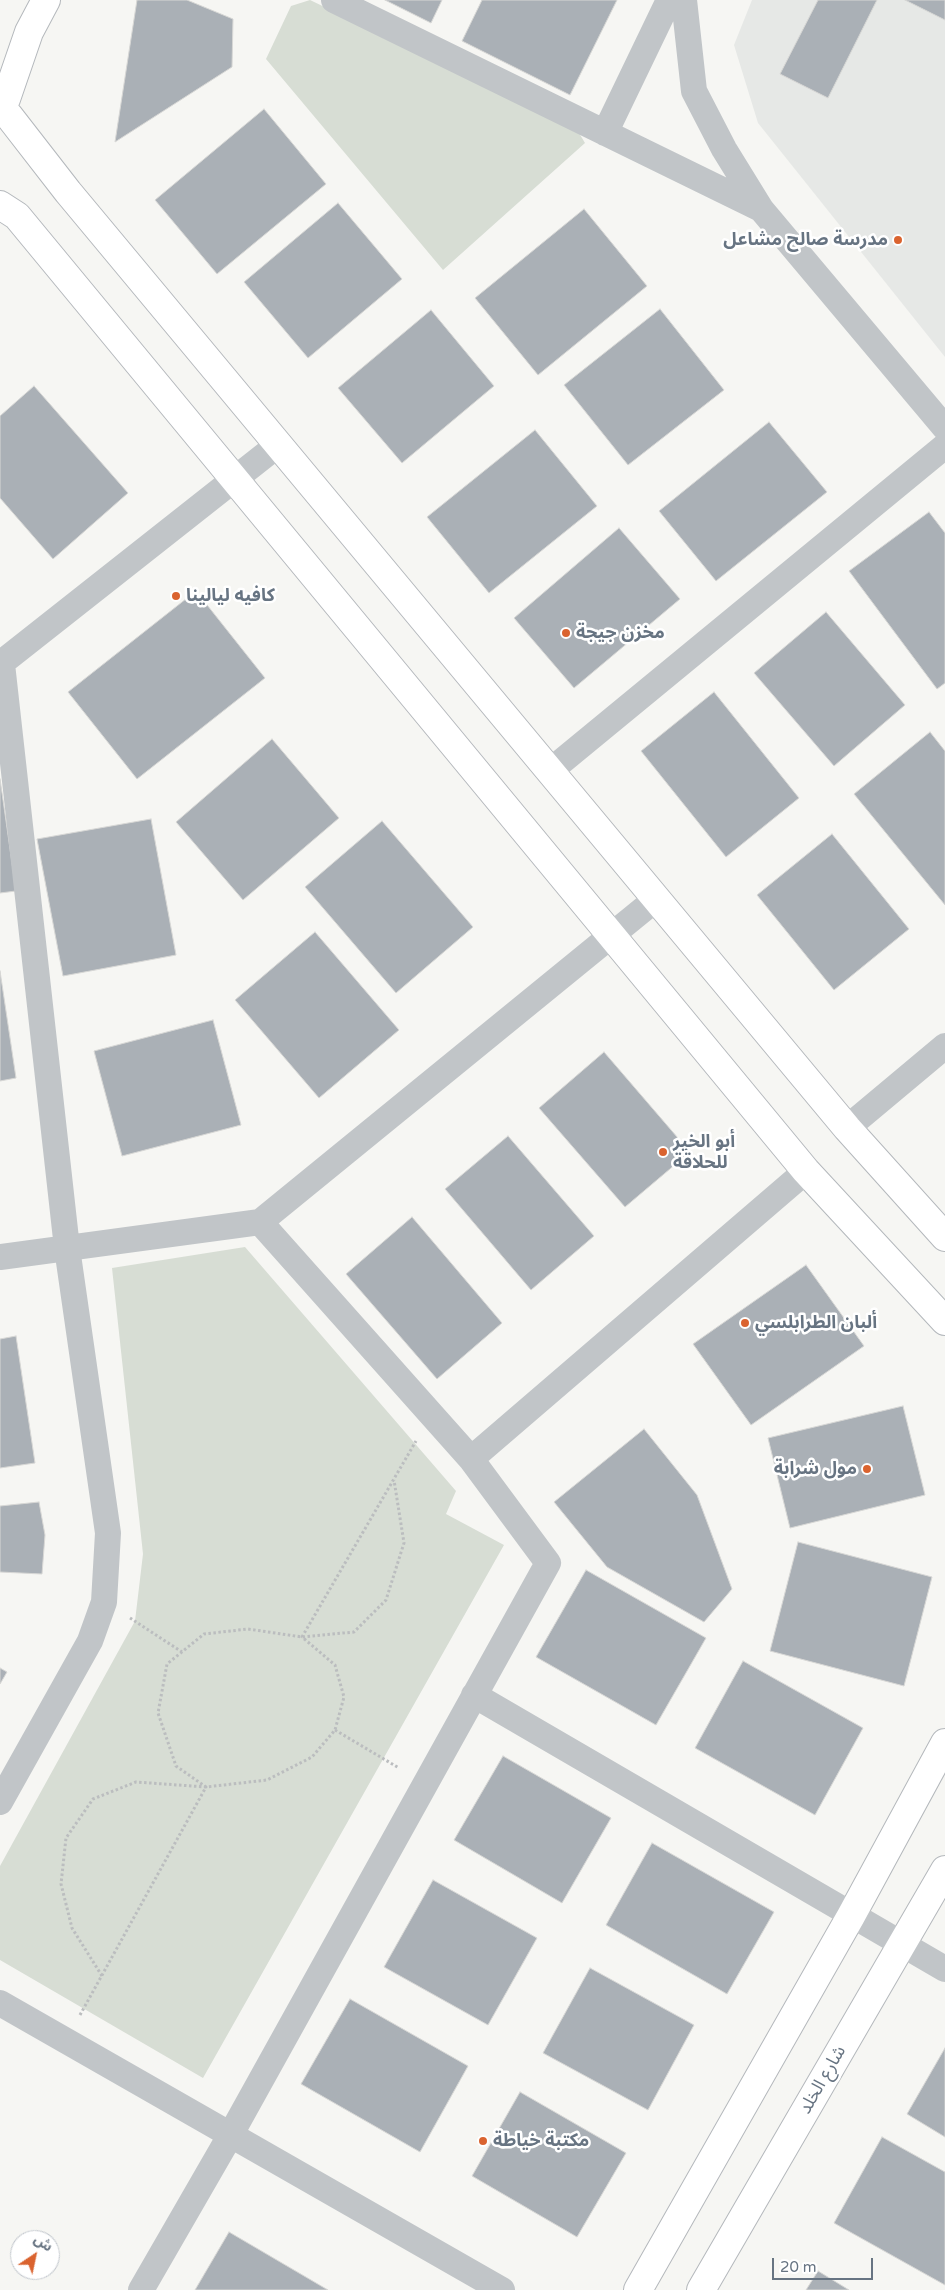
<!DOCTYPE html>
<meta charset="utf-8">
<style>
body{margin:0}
#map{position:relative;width:945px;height:2290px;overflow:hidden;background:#f6f6f3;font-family:"Varela Round","Noto Sans Arabic",sans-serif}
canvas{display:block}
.north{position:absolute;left:10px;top:2230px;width:50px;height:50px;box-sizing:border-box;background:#fff;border:1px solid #c2c7cd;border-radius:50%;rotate:34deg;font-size:14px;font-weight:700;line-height:20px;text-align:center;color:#677482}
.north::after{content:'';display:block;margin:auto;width:18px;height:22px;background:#da632f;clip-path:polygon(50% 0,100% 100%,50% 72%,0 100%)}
.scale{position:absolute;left:772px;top:2258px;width:101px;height:22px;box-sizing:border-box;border:2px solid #677482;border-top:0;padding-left:6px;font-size:15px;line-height:18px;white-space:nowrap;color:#677482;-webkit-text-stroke:4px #fff;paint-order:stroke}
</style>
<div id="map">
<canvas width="945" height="2290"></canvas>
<div class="north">ش</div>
<div class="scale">20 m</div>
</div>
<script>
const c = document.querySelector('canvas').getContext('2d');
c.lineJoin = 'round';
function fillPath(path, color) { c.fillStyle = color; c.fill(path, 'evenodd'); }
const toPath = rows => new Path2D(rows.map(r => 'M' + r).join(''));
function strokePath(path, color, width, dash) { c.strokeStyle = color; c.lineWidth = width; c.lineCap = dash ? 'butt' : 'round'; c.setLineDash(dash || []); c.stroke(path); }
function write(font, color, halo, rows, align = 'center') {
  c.font = font + ' "Varela Round","Noto Sans Arabic",sans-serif'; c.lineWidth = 5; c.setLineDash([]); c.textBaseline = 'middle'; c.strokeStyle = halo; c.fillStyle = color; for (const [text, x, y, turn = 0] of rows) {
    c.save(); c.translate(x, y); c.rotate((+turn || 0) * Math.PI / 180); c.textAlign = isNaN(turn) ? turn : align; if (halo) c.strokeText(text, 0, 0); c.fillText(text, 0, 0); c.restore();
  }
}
const built = toPath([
 [752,0,945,0,945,357,758,123,734,45]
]);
const green = toPath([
 [310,0,576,128,585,143,443,270,266,59,291,6],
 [245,1247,456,1491,446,1514,504,1545,203,2078,0,1960,0,1866,135,1621,143,1554,112,1268]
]);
const building = toPath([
 [137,0,187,0,233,19,232,67,115,142,137,0],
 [385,0,442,0,431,23,385,0],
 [482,0,617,0,570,95,462,41,482,0],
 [818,0,877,0,828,98,780,74,818,0],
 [905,0,945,0,945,20,905,0],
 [264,109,326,184,217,274,155,200,264,109],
 [338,203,402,279,308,358,244,282,338,203],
 [584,209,647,286,538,375,475,298,584,209],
 [660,309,724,390,628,465,564,385,660,309],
 [431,310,494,386,402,463,338,388,431,310],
 [34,386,128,493,53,559,0,498,0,416,34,386],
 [769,422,827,492,716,581,659,511,769,422],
 [535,430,597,506,489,593,427,517,535,430],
 [929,512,945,533,945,683,937,689,849,571,929,512],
 [619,528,680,599,574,688,514,618,619,528],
 [196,591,265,678,137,779,68,692,196,591],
 [826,612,905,705,834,766,754,673,826,612],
 [714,692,799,798,726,857,641,751,714,692],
 [930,732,945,751,945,905,854,794,930,732],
 [272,739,339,818,243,900,176,822,272,739],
 [0,779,16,891,0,893,0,779],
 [151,819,176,955,63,976,37,839,151,819],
 [382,821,473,927,396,993,305,887,382,821],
 [832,834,909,929,834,990,757,895,832,834],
 [315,932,399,1030,319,1098,235,1000,315,932],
 [0,971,16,1078,0,1081,0,971],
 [213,1020,241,1125,122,1156,94,1051,213,1020],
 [604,1052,690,1152,625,1207,539,1108,604,1052],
 [508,1136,594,1236,531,1290,445,1189,508,1136],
 [412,1217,502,1323,437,1379,346,1274,412,1217],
 [806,1265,864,1346,751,1425,693,1344,806,1265],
 [16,1336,35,1463,0,1468,0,1339,16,1336],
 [903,1406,925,1495,790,1528,768,1438,903,1406],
 [644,1429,697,1495,732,1589,704,1622,607,1567,554,1502,644,1429],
 [39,1502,45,1535,42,1574,0,1572,0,1506,39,1502],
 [798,1542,932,1577,904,1686,770,1651,798,1542],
 [586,1570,706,1638,656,1725,536,1657,586,1570],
 [743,1661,863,1728,815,1815,695,1748,743,1661],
 [0,1668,7,1672,0,1684,0,1668],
 [503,1756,611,1818,562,1903,454,1840,503,1756],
 [652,1843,774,1912,727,1994,606,1925,652,1843],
 [433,1880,537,1938,488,2025,384,1967,433,1880],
 [590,1968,694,2025,648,2110,543,2053,590,1968],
 [350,1999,468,2066,420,2152,301,2084,350,1999],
 [945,2048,945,2137,907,2114,945,2048],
 [520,2092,626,2153,577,2237,472,2176,520,2092],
 [882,2137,945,2172,945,2285,834,2223,882,2137],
 [229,2232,328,2290,195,2290,229,2232],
 [818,2271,849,2290,806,2290,818,2271]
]);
const path = toPath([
 [130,1618,182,1652],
 [335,1730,399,1768],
 [102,1976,72,1928,61,1884,66,1838,93,1799,136,1782,206,1787,267,1780,312,1757,335,1730,344,1697,335,1665,302,1637,416,1441],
 [80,2015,206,1787,176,1766,158,1713,167,1664,204,1634,248,1629,302,1637,354,1632,386,1600,404,1543,394,1480]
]);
const street = toPath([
 [334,0,761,209],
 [684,0,694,91,724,149,761,209,945,428],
 [605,133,669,0],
 [0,664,279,444],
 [550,771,945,446],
 [847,1128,945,1046],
 [0,1257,260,1222,656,899],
 [471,1459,806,1171],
 [474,1695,945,1969],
 [0,1802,90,1641,104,1602,108,1533,67,1248,2,664],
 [0,2003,502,2290],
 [141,2290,231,2134,548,1563,471,1459,260,1222]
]);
const secondary = toPath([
 [6,99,29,32,46,0],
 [9,116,68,192,847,1128,945,1237],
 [0,205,17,216,806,1171,945,1321],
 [638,2290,851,1916,945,1743],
 [701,2290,945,1870]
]);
const markers = [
 [898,240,5,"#da632f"],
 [176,596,5,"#da632f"],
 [566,633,5,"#da632f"],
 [663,1152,5,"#da632f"],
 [745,1323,5,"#da632f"],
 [867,1469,5,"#da632f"],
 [483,2141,5,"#da632f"]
];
const poiNames = [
 ["مدرسة صالح مشاعل",888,240,"right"],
 ["كافيه ليالينا",186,596],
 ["مخزن جيجة",576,633],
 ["أبو الخير",673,1142],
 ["للحلاقة",673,1163],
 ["ألبان الطرابلسي",755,1323],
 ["مول شرابة",857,1469,"right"],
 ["مكتبة خياطة",493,2141]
];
const streetNames = [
 ["شارع الخلد",823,2080,-60]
];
fillPath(built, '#e6e8e6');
fillPath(green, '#d7ddd4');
fillPath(building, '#aab0b6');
strokePath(building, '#d7d7d5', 1);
strokePath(secondary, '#b4b8bc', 30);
strokePath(path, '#bbbdbf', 3, [2.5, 2.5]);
strokePath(street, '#c1c5c8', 26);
strokePath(secondary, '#fff', 28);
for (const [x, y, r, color] of markers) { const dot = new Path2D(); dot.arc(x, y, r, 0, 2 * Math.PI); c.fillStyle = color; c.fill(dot); strokePath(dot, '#fff', 2); }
write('bold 18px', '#677482', '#fff', poiNames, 'left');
write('18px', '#677482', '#fff', streetNames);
</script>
